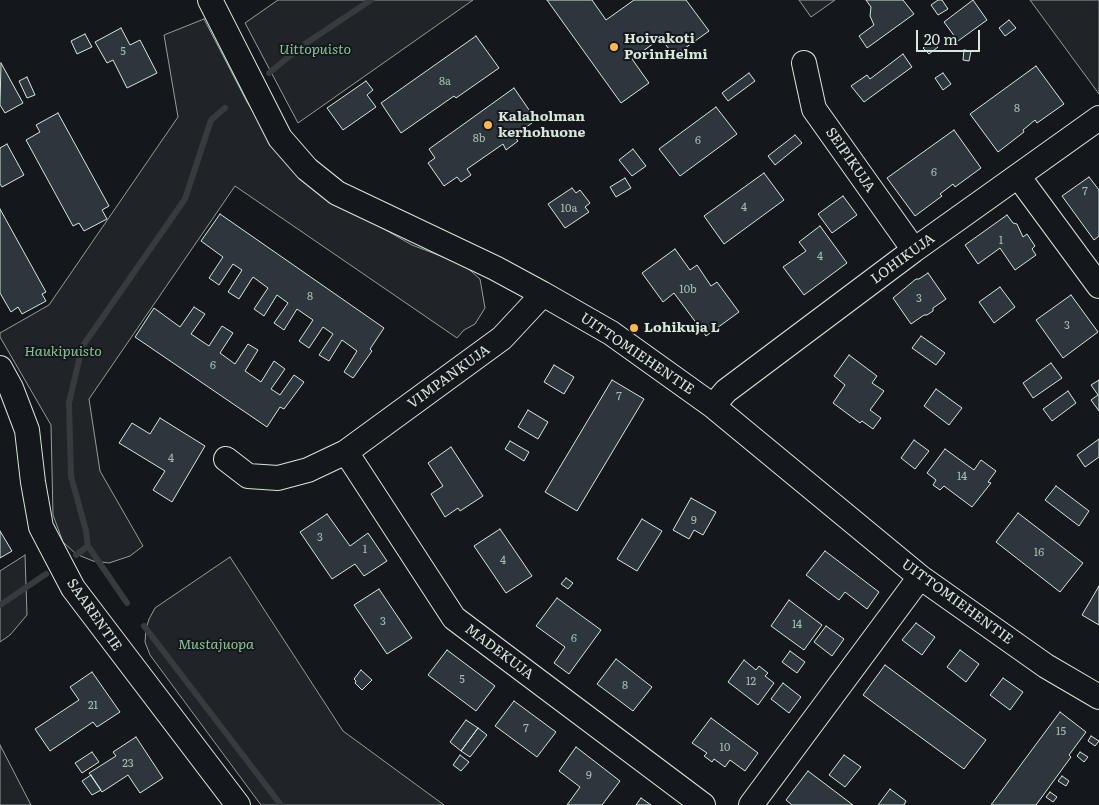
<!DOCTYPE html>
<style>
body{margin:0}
#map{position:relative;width:1099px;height:805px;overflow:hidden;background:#14181c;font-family:Literata,serif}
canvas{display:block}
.scale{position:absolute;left:916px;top:30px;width:64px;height:22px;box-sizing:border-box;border:2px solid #d8e6dc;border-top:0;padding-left:6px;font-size:15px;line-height:18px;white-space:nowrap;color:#d8e6dc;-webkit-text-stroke:4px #14181c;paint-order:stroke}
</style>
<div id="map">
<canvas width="1099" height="805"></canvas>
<div class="scale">20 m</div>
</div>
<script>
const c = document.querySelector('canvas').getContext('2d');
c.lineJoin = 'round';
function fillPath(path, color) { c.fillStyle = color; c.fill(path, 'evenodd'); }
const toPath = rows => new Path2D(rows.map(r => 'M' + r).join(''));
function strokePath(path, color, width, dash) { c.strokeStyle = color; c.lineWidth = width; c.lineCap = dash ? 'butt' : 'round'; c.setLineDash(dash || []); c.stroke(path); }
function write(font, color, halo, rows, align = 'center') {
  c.font = font + ' Literata,serif'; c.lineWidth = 4; c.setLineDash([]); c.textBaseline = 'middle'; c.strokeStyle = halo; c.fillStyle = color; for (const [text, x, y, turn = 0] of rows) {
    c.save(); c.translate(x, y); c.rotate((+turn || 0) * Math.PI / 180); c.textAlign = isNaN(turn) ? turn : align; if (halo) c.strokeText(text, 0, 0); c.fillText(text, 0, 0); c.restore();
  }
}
const green = toPath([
 [278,0,473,0,298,123,245,23,278,0],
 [799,0,835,0,811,17,799,0],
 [1030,0,1099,0,1099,94,1030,0],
 [204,19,247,102,282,156,328,197,412,245,464,265,480,279,485,308,475,324,464,330,457,338,235,186,89,399,100,471,143,546,130,556,109,563,93,561,76,554,63,542,53,515,51,425,0,337,0,333,49,305,178,117,164,35,204,19],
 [25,555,27,615,10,635,0,642,0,571,25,555],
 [230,557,343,731,444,805,261,805,150,655,145,642,146,629,149,619,155,608,230,557],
 [0,745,31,805,0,805,0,745]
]);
const stream = toPath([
 [269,73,302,46,371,0],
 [88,546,127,603],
 [76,555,88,546,86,531,71,476,69,403,82,347,185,199,211,120,225,108],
 [0,605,46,574],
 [144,626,281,805]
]);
const building = toPath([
 [547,0,592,0,606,20,634,0,686,0,709,31,674,56,661,38,632,59,649,83,621,103,547,0],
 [866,0,903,0,914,14,867,48,859,36,874,25,870,16,871,7,866,0],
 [938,0,942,0,948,9,938,15,931,5,938,0],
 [973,0,987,20,958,41,944,22,973,0],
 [1009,20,1016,28,1005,36,999,28,1009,20],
 [121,28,130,45,140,40,157,73,127,88,113,60,107,63,95,42,121,28],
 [85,34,92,47,77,54,71,41,85,34],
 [476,36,499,68,456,98,454,96,401,133,381,103,476,36],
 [933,40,938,47,929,54,923,48,933,40],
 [964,50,971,51,969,61,963,60,964,50],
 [903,54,912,67,864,102,851,86,867,75,870,79,903,54],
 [1,63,23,103,5,113,0,105,1,63],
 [1036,66,1064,104,1037,123,1035,120,1023,130,1024,132,998,152,970,114,1036,66],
 [749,73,755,81,728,101,722,93,749,73],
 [943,73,951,84,943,90,935,78,943,73],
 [27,77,35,95,27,98,19,81,27,77],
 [366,81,373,90,367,95,376,107,343,130,327,108,366,81],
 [514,88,536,120,514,136,518,141,506,150,503,144,467,169,471,175,461,182,457,177,444,186,428,163,435,158,429,149,514,88],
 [716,107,737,134,680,176,659,149,716,107],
 [58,113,109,206,102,210,107,219,84,231,79,223,73,226,26,140,40,132,36,125,58,113],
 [954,130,981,168,955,187,953,184,940,194,942,196,915,216,887,178,954,130],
 [795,135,802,143,775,165,768,156,795,135],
 [7,144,24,175,2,187,0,184,0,148,7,144],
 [633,149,646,166,632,176,619,160,633,149],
 [764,173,784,200,724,244,704,216,764,173],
 [1089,177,1099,190,1099,236,1094,240,1062,196,1089,177],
 [625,178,631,188,616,197,610,187,625,178],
 [572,188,576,193,580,190,590,203,585,207,589,212,565,228,548,204,572,188],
 [843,196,857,215,832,233,818,214,843,196],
 [0,209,46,292,42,294,46,301,22,314,18,307,11,312,0,293,0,209],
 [220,214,384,328,370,349,372,351,353,378,344,372,357,351,342,340,329,361,319,355,333,334,323,327,309,348,299,341,313,320,297,309,284,330,274,323,288,303,277,295,264,316,254,309,268,288,253,277,239,299,228,292,242,270,233,264,219,285,209,278,223,257,201,241,220,214],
 [1007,215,1013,223,1017,224,1023,237,1027,234,1035,246,1032,249,1036,255,1015,270,1000,248,978,264,965,245,1007,215],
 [820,226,847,263,804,295,783,267,806,251,799,242,820,226],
 [675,249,690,270,697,265,711,286,717,282,739,312,706,336,674,293,663,302,642,273,675,249],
 [928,273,946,299,933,308,933,311,927,315,924,315,911,324,893,298,916,279,919,279,928,273],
 [1000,287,1015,307,994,323,979,302,1000,287],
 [1071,295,1098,332,1063,358,1036,320,1071,295],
 [194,307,205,314,191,334,209,346,222,326,233,333,220,353,235,364,248,344,258,350,245,371,261,382,274,361,285,369,271,389,280,395,294,375,304,382,284,409,280,407,267,427,135,337,154,308,180,327,194,307],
 [921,336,945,353,936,365,912,348,921,336],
 [849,355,877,376,872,383,884,391,870,410,881,418,873,429,862,421,860,423,833,403,845,385,834,376,849,355],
 [1051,363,1062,378,1033,398,1023,383,1051,363],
 [554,365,574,377,564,394,544,382,554,365],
 [612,380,644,399,577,511,545,492,612,380],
 [1099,380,1099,411,1091,400,1098,395,1091,385,1099,380],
 [936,389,962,408,949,425,924,406,936,389],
 [1068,391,1076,403,1052,421,1043,409,1068,391],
 [528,410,548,422,538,439,518,427,528,410],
 [160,418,205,446,172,502,153,490,165,471,119,443,132,423,150,434,160,418],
 [1099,439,1099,457,1085,467,1077,455,1099,439],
 [914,440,929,451,915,469,901,458,914,440],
 [510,441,529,452,524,461,505,449,510,441],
 [451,447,483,496,460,511,458,508,445,517,431,494,443,486,428,463,451,447],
 [945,449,974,470,981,460,996,471,988,482,991,483,972,507,944,486,940,490,933,485,936,480,927,473,945,449],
 [1056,486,1089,511,1079,526,1045,500,1056,486],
 [691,498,716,512,703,535,694,530,689,539,673,530,691,498],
 [1018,513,1083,563,1060,592,996,542,1018,513],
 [327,514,350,546,368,533,387,561,364,576,355,564,332,579,300,532,327,514],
 [642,519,662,531,637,571,617,559,642,519],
 [500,529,532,576,506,593,474,546,500,529],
 [0,531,12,551,0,558,0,531],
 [825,551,879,592,867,609,845,592,839,600,806,575,825,551],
 [566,578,573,583,568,589,561,584,566,578],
 [1099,586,1099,625,1082,615,1099,586],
 [379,589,412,638,387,654,354,605,379,589],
 [557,598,601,630,569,674,554,663,565,647,536,626,557,598],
 [789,600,822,625,804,650,771,626,789,600],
 [916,623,935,637,922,655,902,640,916,623],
 [826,626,844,639,832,656,814,642,826,626],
 [447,650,495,686,476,711,428,675,447,650],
 [960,650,979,664,966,682,947,667,960,650],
 [790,651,805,662,797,673,782,662,790,651],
 [616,659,652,687,633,711,597,684,616,659],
 [744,660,756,670,759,666,768,673,765,676,774,683,758,705,728,682,744,660],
 [885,665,986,740,964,769,863,695,885,665],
 [361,670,372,680,362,690,355,683,356,681,354,679,361,670],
 [92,672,120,712,97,727,93,722,50,751,35,729,79,700,70,687,92,672],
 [1003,678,1023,692,1010,710,990,695,1003,678],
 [783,683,801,697,789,713,771,699,783,683],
 [514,701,556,732,537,757,495,726,514,701],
 [1060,712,1086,732,1069,755,1071,757,1036,805,991,805,1060,712],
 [711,718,758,753,745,771,730,760,725,767,714,759,712,762,704,756,707,753,692,743,711,718],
 [466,720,478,728,461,751,450,742,466,720],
 [478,728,487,735,470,757,461,751,478,728],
 [1091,736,1099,741,1095,746,1088,741,1091,736],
 [136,737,163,778,140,793,128,775,102,792,89,773,116,756,113,752,136,737],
 [576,747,620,781,602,805,567,805,580,787,559,771,576,747],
 [92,752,99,762,82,773,75,763,92,752],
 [1080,752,1088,757,1084,762,1077,756,1080,752],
 [460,755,469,762,461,771,453,765,460,755],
 [844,755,861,767,845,787,829,775,844,755],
 [808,771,853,805,792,805,786,800,808,771],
 [91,775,101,790,92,795,82,781,91,775],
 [1062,776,1069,781,1066,786,1058,781,1062,776],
 [890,789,906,801,904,805,878,805,890,789],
 [1050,792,1057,797,1053,802,1046,797,1050,792],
 [641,798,651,805,636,805,641,798]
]);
const minor = toPath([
 [210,0,280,138,307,169,337,193,495,268,543,294,611,333,713,406,920,577,1046,666,1099,697],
 [804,63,814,109,914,250],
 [1018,176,1099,286],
 [0,368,11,388,27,430,33,482,41,527,73,588,238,805],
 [713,406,726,391,914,250,1099,118],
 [346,452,454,618,703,805],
 [226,459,248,476,278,478,308,470,346,452,502,338,543,294],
 [751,805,920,577]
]);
const markers = [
 [614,47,5,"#ffb74d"],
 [488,125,5,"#ffb74d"],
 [634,328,5,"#ffb74d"]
];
const numberNames = [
 ["5",123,52],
 ["8a",445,82],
 ["8",1017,109],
 ["8b",479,139],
 ["6",698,141],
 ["6",934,173],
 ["7",1085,192],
 ["4",744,208],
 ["10a",569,209],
 ["1",1001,241],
 ["4",820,257],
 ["10b",688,290],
 ["8",310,297],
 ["3",919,299],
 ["3",1067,326],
 ["6",213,366],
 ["7",619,397],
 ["4",171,459],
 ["14",962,477],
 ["9",694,521],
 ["3",320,538],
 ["1",365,550],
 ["16",1039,553],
 ["4",503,561],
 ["3",383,622],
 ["14",797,625],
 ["6",574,639],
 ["5",462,680],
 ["12",751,682],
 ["8",625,686],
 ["21",93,706],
 ["7",526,729],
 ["15",1061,732],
 ["10",725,748],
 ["23",128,764],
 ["9",589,776]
];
const poiNames = [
 ["Hoivakoti",624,39],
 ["PorinHelmi",624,55],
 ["Kalaholman",498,117],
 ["kerhohuone",498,133],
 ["Lohikuja L",644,328]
];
const parkNames = [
 ["Uittopuisto",315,50],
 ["Haukipuisto",63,352],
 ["Mustajuopa",216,645]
];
const streetNames = [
 ["SEIPIKUJA",850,160,55],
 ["LOHIKUJA",903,259,-36],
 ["UITTOMIEHENTIE",637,354,34],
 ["VIMPANKUJA",449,377,-36],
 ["UITTOMIEHENTIE",957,602,36],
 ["SAARENTIE",94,615,55],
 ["MADEKUJA",499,652,37]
];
fillPath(green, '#202428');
strokePath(green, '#939e99', 1);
strokePath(stream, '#363b3e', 6);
fillPath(building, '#2c363c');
strokePath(building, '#d8e6dc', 1);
strokePath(minor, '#d8e6dc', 26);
strokePath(minor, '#14181c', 24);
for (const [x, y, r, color] of markers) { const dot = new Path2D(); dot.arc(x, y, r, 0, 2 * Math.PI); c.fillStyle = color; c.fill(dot); strokePath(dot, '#14181c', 2); }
write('11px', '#adbab4', null, numberNames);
write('bold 14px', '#d8e6dc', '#14181c', poiNames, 'left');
write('italic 14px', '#8ac095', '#14181c', parkNames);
write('14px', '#d8e6dc', '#14181c', streetNames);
</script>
